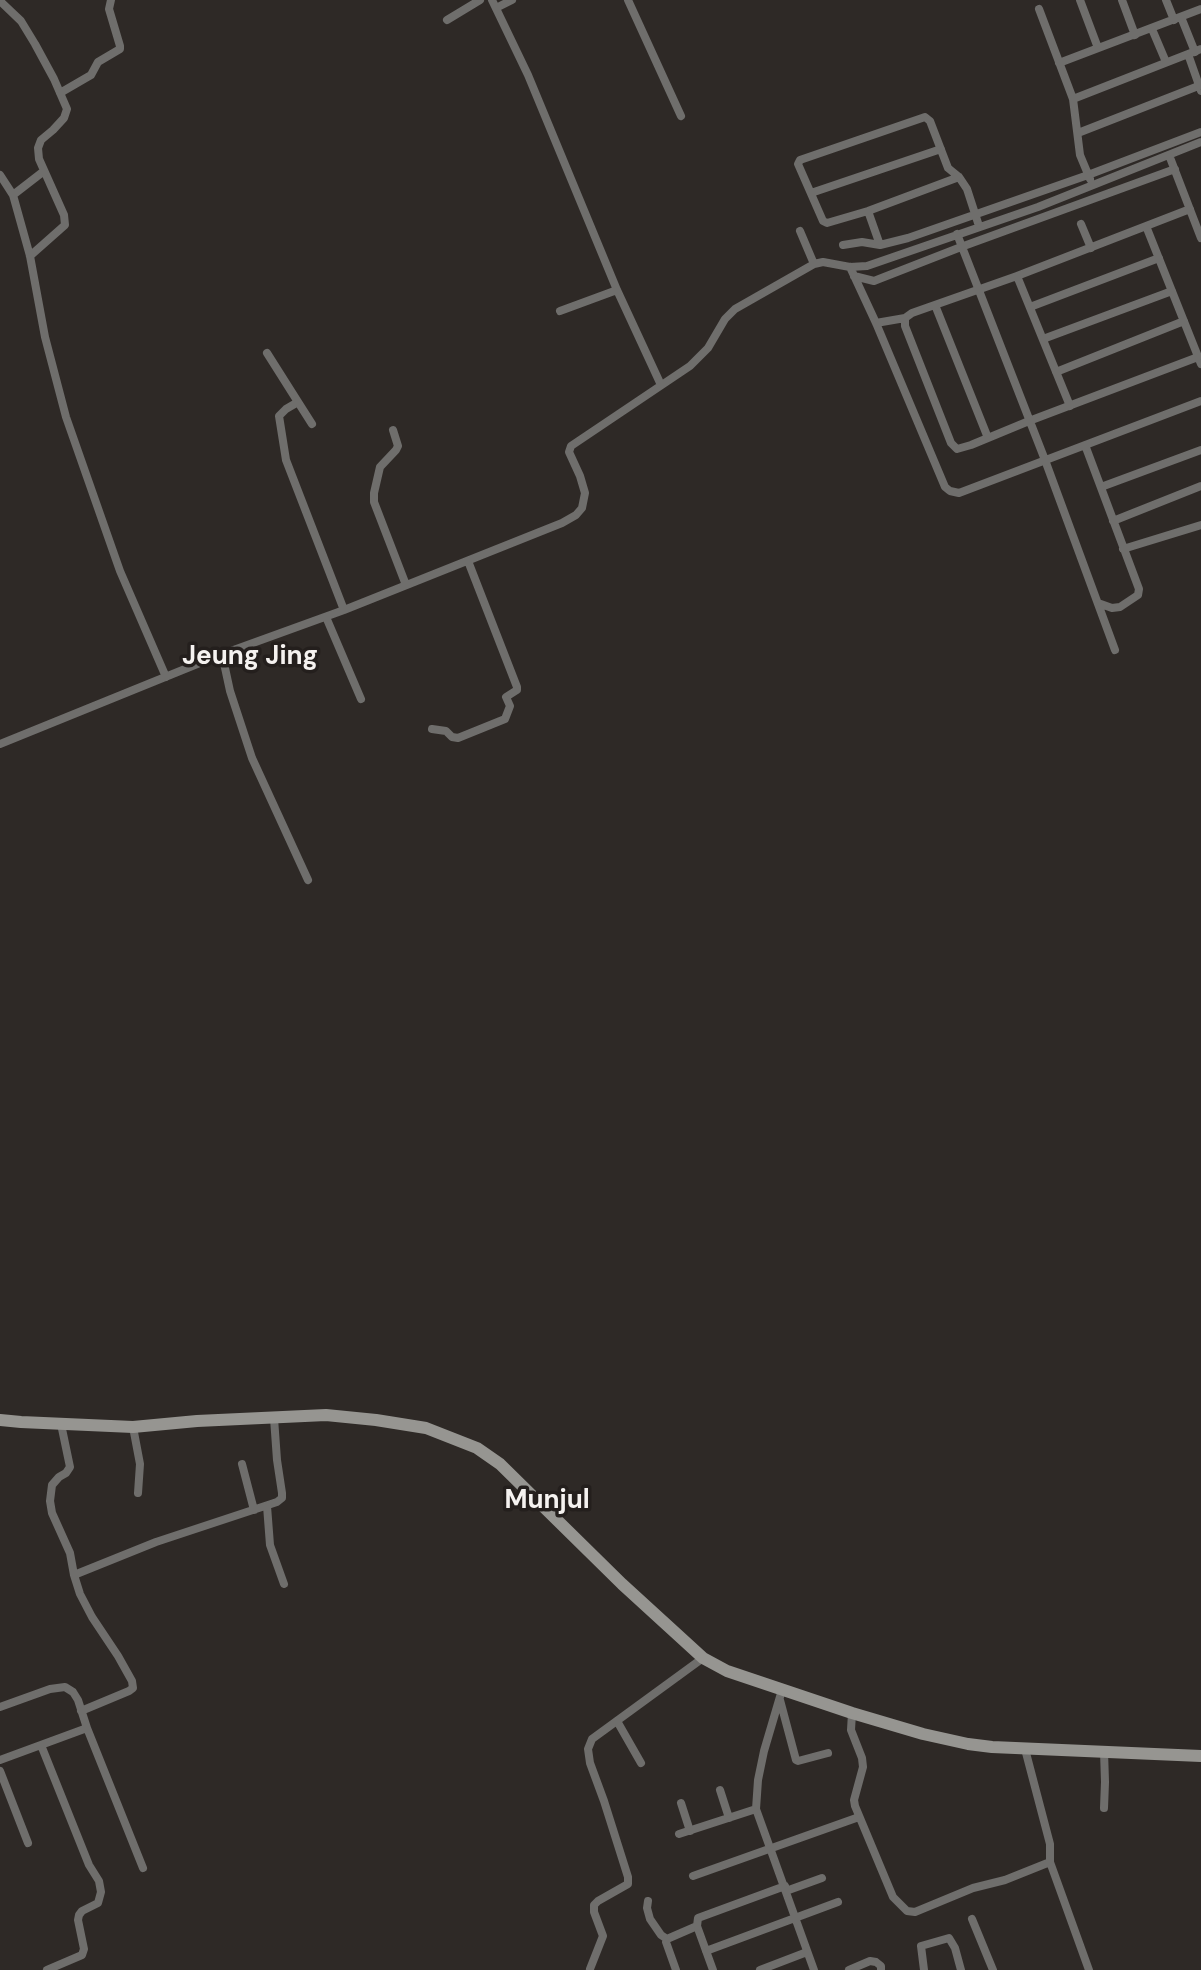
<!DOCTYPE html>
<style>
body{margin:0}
canvas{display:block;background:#2e2926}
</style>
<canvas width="1201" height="1970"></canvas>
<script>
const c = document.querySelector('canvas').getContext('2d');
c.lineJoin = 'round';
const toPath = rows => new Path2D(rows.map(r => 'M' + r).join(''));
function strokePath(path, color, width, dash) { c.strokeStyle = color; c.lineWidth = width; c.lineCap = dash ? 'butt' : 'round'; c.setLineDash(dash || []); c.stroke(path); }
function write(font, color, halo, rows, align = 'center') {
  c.font = font + ' "DM Sans",sans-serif'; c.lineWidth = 7; c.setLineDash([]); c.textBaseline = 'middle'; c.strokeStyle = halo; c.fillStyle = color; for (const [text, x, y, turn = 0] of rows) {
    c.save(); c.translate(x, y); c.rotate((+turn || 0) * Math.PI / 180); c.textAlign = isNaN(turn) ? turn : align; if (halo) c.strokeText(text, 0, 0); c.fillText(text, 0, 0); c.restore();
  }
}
const street = toPath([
 [492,0,528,75,617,290,661,385],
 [628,0,681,116],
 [1080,0,1098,48],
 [1122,0,1135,35],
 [1166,0,1174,20],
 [0,1,21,21,35,44,54,79,67,109,64,118,53,130,41,140,38,148,39,159,64,215,65,225,30,256],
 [496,8,512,0],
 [1039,9,1073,99,1080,155,1090,179],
 [1181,17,1195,52],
 [447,20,480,0],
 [1152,29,1166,62],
 [1188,54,1201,91],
 [1059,63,1201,9],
 [60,93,91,75,98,62,120,49,120,46,109,9,111,0],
 [1073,99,1201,49],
 [1078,133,1201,85],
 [1169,155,1201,238],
 [0,175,13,195,30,256,45,337,66,417,120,571,166,677],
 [959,177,868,211,827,223,823,221,798,164,800,160,925,117,930,121,948,168,959,177,967,189,979,226],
 [811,193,941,149],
 [13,195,44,171],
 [1190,209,1017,276,912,313,905,318,905,326,951,443,957,449,971,445,1029,421,1198,357],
 [868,211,880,245],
 [1081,224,1091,248],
 [1146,226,1201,364],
 [800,231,814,264],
 [957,234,1045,460,1115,650],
 [843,245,862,242,880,245,908,238,1088,175,1201,132],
 [850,267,876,323,945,487,950,491,959,493,1201,401],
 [854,276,874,281,879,279,961,247,1175,169],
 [1017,276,1070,406],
 [935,305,988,438],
 [1030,307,1159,258],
 [560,311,617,290],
 [876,323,905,318],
 [1043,339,1172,291],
 [267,353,298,402,286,409,279,416,286,460,344,610],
 [1056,372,1184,321],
 [298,402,312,424],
 [393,430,398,446,396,450,380,467,374,493,374,502,406,585],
 [1085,445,1139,589,1138,595,1120,607,1112,608,1098,603],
 [1101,487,1201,450],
 [1113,521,1201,486],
 [1123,549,1201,525],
 [326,617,361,699],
 [222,654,230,691,252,758,308,880],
 [432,729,446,731,452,737,458,738,505,719,510,706,506,697,517,690,517,687,468,561],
 [0,744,217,656,344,610,562,523,576,515,582,508,585,493,580,476,569,452,571,446,690,366,708,348,725,319,735,309,814,264,823,262,850,267,867,266,1038,207,1201,142],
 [61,1424,70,1467,66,1473,59,1477,52,1485,50,1501,52,1513,70,1553,74,1575,80,1594,92,1617,118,1656,132,1681,133,1688,129,1691,81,1711],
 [133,1427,140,1464,138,1493],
 [242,1464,254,1510],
 [267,1506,270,1545,284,1584],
 [74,1575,156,1542,277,1502,282,1498,282,1493,277,1460,274,1418],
 [782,1690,764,1751,758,1780,756,1809,814,1970],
 [780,1700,796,1760,798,1761,828,1753],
 [0,1707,50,1689,65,1687,73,1692,78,1700,87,1728,143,1868],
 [852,1713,851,1730,862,1758,863,1767,854,1800,855,1806,893,1897,907,1911,915,1912,973,1888,1005,1880,1050,1862],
 [617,1721,641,1763],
 [41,1745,89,1865,99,1881,101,1892,98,1903,82,1911,79,1915,78,1920,84,1949,82,1955,47,1970],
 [1025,1749,1050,1844,1050,1862,1089,1970],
 [1104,1751,1105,1782,1104,1808],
 [0,1760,87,1728],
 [0,1771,28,1843],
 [720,1790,729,1818],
 [681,1803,690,1831],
 [679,1834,756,1809],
 [693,1876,859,1817],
 [786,1891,822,1878],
 [648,1901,647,1908,650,1919,661,1935,667,1939],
 [972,1919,993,1970],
 [706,1951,838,1902],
 [590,1969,603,1936,594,1912,594,1905,598,1901,628,1884,628,1877,604,1801,590,1763,588,1749,592,1739,703,1658],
 [676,1970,666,1942,667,1939,697,1926],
 [713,1970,697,1926,698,1918,785,1886],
 [760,1970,807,1952],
 [849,1970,870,1961,876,1962,881,1966,881,1970],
 [924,1970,921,1946,949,1938,955,1948,961,1970]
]);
const secondary = toPath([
 [0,1420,21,1422,133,1427,197,1421,326,1415,376,1420,426,1428,477,1448,500,1464,622,1584,703,1658,727,1671,852,1713,923,1734,968,1744,992,1747,1201,1756]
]);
const quarterNames = [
 ["Jeung Jing",250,657],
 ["Munjul",547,1501]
];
strokePath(street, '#6f6e6c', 8);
strokePath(secondary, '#969591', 12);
write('bold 26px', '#f5f2f0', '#241f1d', quarterNames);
</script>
